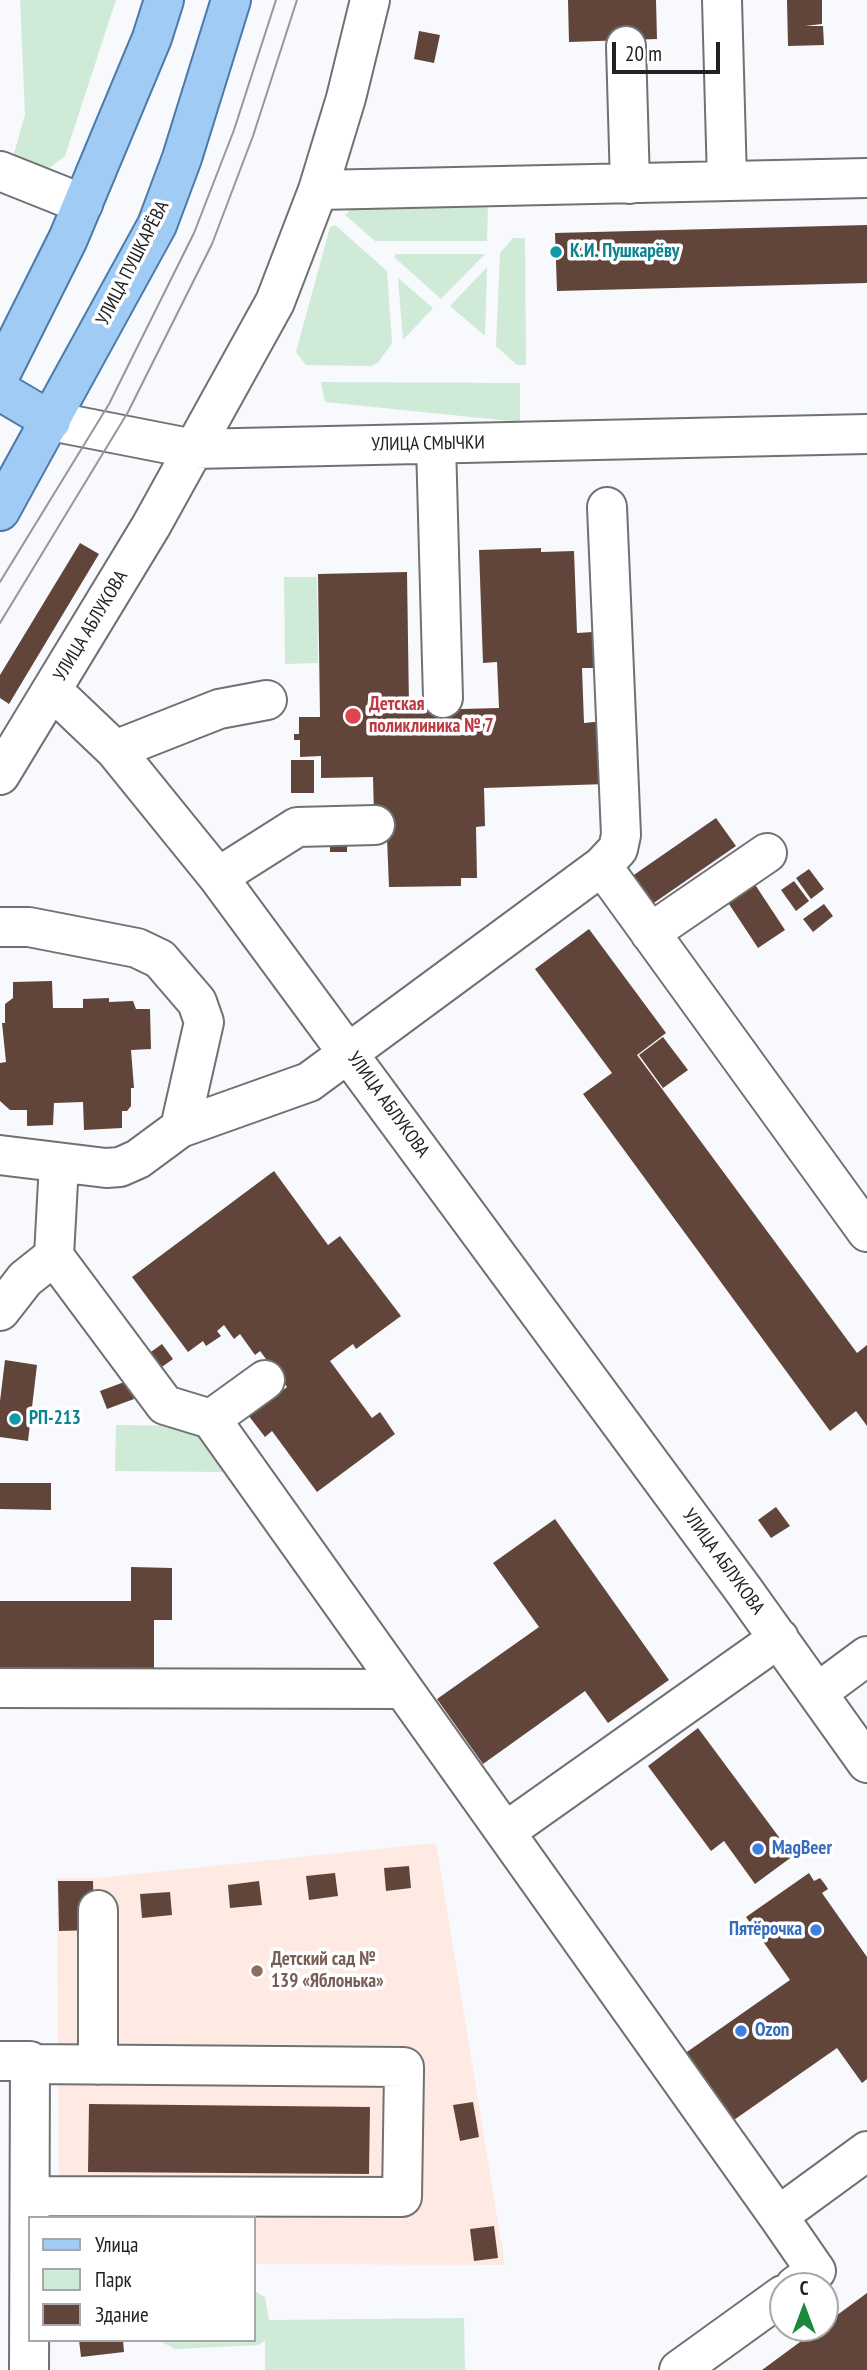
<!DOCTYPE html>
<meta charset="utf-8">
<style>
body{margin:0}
#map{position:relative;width:867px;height:2370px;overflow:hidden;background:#f7f9fc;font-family:"PT Sans Narrow",sans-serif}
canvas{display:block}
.legend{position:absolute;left:28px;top:2216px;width:228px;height:126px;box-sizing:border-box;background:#fff;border:2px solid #a7a7a7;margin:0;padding:9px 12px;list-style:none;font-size:21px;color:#222223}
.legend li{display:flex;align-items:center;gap:14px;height:35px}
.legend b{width:35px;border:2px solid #a7a7a7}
.north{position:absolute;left:769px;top:2272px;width:70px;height:70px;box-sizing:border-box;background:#fff;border:2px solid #a7a7a7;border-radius:50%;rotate:0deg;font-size:19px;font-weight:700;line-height:28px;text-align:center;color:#222223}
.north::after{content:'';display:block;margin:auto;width:24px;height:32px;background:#1c883e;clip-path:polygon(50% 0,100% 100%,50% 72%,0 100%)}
.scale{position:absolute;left:612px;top:42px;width:108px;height:32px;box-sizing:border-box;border:4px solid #222223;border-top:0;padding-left:9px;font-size:21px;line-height:24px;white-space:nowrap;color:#222223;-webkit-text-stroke:5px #fff;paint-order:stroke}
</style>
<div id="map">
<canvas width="867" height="2370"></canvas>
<ul class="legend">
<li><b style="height:9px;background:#a0cbf5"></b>Улица</li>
<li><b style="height:19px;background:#d0ead8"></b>Парк</li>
<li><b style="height:19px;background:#61453a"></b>Здание</li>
</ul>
<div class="north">С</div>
<div class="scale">20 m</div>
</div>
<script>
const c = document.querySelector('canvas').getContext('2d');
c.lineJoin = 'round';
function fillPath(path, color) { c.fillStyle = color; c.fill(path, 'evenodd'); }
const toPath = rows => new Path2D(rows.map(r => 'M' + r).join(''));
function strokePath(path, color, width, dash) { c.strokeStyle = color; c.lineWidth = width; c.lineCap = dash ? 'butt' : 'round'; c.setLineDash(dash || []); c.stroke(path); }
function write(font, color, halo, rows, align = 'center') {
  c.font = font + ' "PT Sans Narrow",sans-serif'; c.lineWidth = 7; c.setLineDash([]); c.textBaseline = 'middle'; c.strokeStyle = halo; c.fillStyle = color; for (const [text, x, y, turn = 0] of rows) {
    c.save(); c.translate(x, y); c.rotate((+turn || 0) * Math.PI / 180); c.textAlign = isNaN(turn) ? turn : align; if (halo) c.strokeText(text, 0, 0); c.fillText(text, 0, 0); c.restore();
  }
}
const education = toPath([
 [436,1843,505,2265,254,2264,254,2218,59,2218,57,1878,97,1878]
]);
const green = toPath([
 [20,0,116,0,65,156,49,168,13,157,25,115],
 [488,204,487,241,375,241,345,215,356,205],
 [335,225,387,271,392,343,378,363,371,366,306,365,296,352,330,227],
 [513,238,525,238,526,365,517,365,496,346,500,253],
 [396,254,485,254,441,299,394,257],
 [487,267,485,336,450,306],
 [398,278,433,308,403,340],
 [321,382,520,383,520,422,325,402],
 [284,577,317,577,318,663,285,664],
 [116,1425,195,1426,226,1472,115,1471],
 [254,2291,265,2297,269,2320,464,2318,465,2370,265,2370,265,2341,258,2345,175,2349,162,2342,254,2340]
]);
const building = toPath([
 [568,0,656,0,657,39,569,42],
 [787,0,822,0,822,24,805,26,823,26,824,45,788,46],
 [419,31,440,35,434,63,414,59],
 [867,225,867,283,557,291,555,233],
 [80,543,99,554,9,704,0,698,0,675],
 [541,548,541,552,574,551,577,633,593,632,595,668,582,668,584,723,604,721,606,784,484,788,485,826,476,827,477,878,461,878,461,886,389,887,387,838,374,815,373,777,321,778,321,756,300,757,300,740,294,740,294,734,299,734,299,717,320,717,318,574,407,572,409,707,426,706,426,710,499,708,497,662,483,663,479,550],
 [291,760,314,760,314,793,291,793],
 [716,818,736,846,648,907,628,879],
 [330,843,347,843,347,852,330,852],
 [809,869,824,889,811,899,796,878],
 [794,881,809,901,796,911,781,890],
 [754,883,785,930,758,948,727,901],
 [824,904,833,916,813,932,803,919],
 [589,929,666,1033,637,1055,857,1353,867,1345,867,1426,856,1411,830,1431,583,1094,612,1073,535,969],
 [52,981,53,1008,83,1008,83,999,109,998,109,1002,133,1001,136,1009,150,1009,151,1049,131,1050,134,1088,131,1088,131,1106,127,1111,122,1111,122,1128,84,1130,83,1102,54,1103,53,1125,27,1126,27,1110,10,1110,0,1101,0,1063,6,1062,2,1023,5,1023,5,1004,13,998,13,982],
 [663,1037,688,1070,663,1088,639,1055],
 [274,1171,328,1245,340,1236,401,1316,356,1349,353,1344,330,1361,372,1418,380,1412,395,1434,317,1492,272,1431,265,1437,245,1411,258,1409,287,1387,260,1351,255,1355,240,1334,234,1339,224,1325,217,1331,221,1336,206,1346,203,1341,188,1352,132,1277],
 [162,1344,173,1359,159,1369,148,1354],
 [5,1360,37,1365,28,1441,0,1437,0,1401],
 [127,1381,134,1399,107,1409,100,1391],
 [0,1483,51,1483,51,1510,0,1509],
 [776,1507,790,1526,771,1538,758,1520],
 [555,1519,669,1680,608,1723,585,1691,483,1764,437,1699,539,1627,493,1563],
 [131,1567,172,1568,172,1620,154,1620,154,1669,0,1669,0,1601,131,1601],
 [698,1728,793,1856,755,1884,724,1841,711,1851,648,1766],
 [409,1866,411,1888,386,1891,384,1868],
 [335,1873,338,1896,309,1900,306,1876],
 [809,1873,814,1881,820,1878,824,1883,828,1889,822,1893,867,1957,867,2079,862,2083,837,2048,731,2122,684,2054,790,1980,746,1917],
 [58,1881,93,1881,94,1930,59,1931],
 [259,1881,262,1905,230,1908,228,1885],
 [170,1892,172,1915,142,1918,140,1894],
 [473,2102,479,2137,460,2141,453,2105],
 [89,2104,370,2107,369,2174,88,2172],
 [494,2226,498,2258,474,2261,470,2229],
 [867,2293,867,2370,762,2370,819,2328,825,2328,825,2324],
 [79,2340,123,2340,124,2352,81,2357]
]);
const minor = toPath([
 [722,0,727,181],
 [626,46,630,184],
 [0,171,83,204],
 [318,190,867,178],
 [51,421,194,449,867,434],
 [436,444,443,698],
 [53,691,115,750,218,877,745,1592,867,1763],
 [115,750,219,709,267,700],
 [0,775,151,526,275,302,318,190,346,98,370,0],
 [602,866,618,849,621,835,607,507],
 [218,877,297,827,375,825],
 [0,927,29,927,137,948,160,959,197,1002,204,1022,180,1128],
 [650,933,767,853],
 [0,1155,106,1168,120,1167,138,1159,180,1128,309,1082,602,866,867,1232],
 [59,1163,54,1256,165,1405,211,1419,505,1832,779,1638],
 [0,1311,25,1279,54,1256],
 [211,1419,265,1380],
 [0,1688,403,1689],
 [817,1693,867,1656],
 [505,1832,778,2216],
 [98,1910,98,2065],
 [0,2061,30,2061,29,2370],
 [30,2196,402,2197,404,2072,404,2067,30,2064],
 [795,2286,816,2271,778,2216,867,2151],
 [679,2370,783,2295]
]);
const major = toPath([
 [0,375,68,239,152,38,164,0],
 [0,391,51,421],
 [0,511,157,225,182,158,231,0]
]);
const tram = toPath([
 [0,582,109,404,194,233,234,130,276,0],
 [0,623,128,412,212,244,253,136,297,0]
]);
const markers = [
 [556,252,7,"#0f9aa8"],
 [353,716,9,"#e0444e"],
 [15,1419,7,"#0f9aa8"],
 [758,1849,7,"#3f7fe0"],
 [816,1930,7,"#3f7fe0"],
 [257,1971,7,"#8d6e63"],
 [741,2031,7,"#3f7fe0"]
];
const cultureNames = [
 ["К.И. Пушкарёву",570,252],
 ["РП-213",29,1419]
];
const streetNames = [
 ["УЛИЦА ПУШКАРЁВА",133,263,-63],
 ["УЛИЦА СМЫЧКИ",428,444,-1],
 ["УЛИЦА АБЛУКОВА",91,626,-59],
 ["УЛИЦА АБЛУКОВА",388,1105,54],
 ["УЛИЦА АБЛУКОВА",723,1562,54]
];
const healthNames = [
 ["Детская",369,705],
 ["поликлиника № 7",369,727]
];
const shopNames = [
 ["MagBeer",772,1849],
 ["Пятёрочка",802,1930,"right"],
 ["Ozon",755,2031]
];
const educationNames = [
 ["Детский сад №",271,1960],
 ["139 «Яблонька»",271,1982]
];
fillPath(education, '#feeae2');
fillPath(green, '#d0ead8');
fillPath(building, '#61453a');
strokePath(minor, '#6f7173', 42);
strokePath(major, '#4b79a8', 42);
strokePath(minor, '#fff', 38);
strokePath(major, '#a0cbf5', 38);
strokePath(tram, '#96979a', 2);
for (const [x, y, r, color] of markers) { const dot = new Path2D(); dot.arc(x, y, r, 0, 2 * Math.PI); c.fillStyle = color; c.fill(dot); strokePath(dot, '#fff', 2.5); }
write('bold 19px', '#0d838f', '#fff', cultureNames, 'left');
write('19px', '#222223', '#fff', streetNames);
write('bold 19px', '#be3a42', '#fff', healthNames, 'left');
write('bold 19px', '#366cbe', '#fff', shopNames, 'left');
write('bold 19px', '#785e54', '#fff', educationNames, 'left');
</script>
